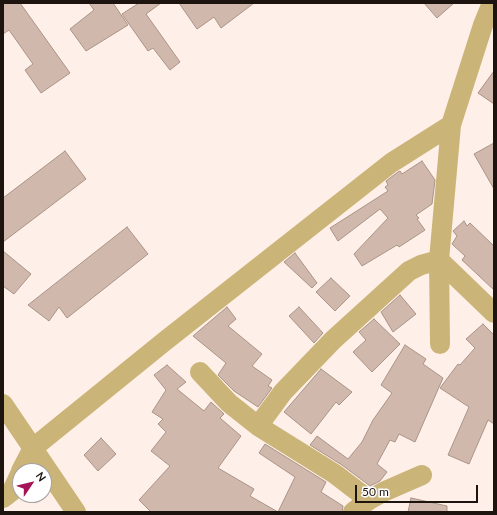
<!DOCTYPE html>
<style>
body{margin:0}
#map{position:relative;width:497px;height:515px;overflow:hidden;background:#feefe8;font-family:Lato,sans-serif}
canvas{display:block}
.frame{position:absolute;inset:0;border:4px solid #1d1410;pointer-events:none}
.north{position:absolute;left:12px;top:463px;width:40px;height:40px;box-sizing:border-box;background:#fff;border:1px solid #a5a19f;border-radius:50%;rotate:55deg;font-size:11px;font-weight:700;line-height:16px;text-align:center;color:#1d1410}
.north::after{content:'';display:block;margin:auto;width:14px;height:18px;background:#a41457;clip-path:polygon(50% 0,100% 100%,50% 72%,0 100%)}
.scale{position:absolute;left:355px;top:485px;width:123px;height:18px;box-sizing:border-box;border:2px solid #1d1410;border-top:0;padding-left:5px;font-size:12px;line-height:14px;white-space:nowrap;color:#1d1410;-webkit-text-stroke:3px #fff;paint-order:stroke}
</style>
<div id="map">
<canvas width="497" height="515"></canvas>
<div class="frame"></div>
<div class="north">N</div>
<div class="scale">50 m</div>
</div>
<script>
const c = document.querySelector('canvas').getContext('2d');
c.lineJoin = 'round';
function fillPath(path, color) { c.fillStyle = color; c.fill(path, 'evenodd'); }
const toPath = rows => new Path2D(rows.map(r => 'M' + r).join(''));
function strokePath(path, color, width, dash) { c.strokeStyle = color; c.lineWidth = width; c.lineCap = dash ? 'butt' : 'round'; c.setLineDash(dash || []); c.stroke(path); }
const building = toPath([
 [3,3,20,3,70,73,41,93,25,70,33,64,9,30,3,34,3,3],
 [89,3,113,3,128,25,86,51,70,29,94,10,89,3],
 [139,3,161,3,146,14,180,62,170,70,153,48,148,51,122,14,139,3],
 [179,3,254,3,221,28,214,17,197,29,179,3],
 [424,3,454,3,437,18,424,3],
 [494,71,494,104,478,93,494,71],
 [494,143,494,189,474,154,494,143],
 [65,151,86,179,3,242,3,198,65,151],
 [422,161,435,180,432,204,416,215,419,218,417,219,425,230,399,247,397,245,362,266,354,254,388,218,380,209,338,241,330,228,388,191,385,187,388,185,386,181,398,172,400,171,402,174,422,161],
 [464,221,467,226,470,223,494,246,494,290,462,260,465,256,452,244,457,236,453,231,464,221],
 [127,227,148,254,67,318,59,307,49,321,28,305,127,227],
 [3,251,31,274,14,294,3,286,3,251],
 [295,253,317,283,312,288,284,262,295,253],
 [331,278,350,296,335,311,316,292,331,278],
 [400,295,416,314,393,332,381,312,400,295],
 [227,307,236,319,228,326,262,354,252,366,272,380,268,386,272,388,258,407,234,391,218,375,226,363,193,336,227,307],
 [299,307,323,333,314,343,289,316,299,307],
 [374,319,400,344,372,372,353,352,366,340,359,332,374,319],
 [483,324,494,335,494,424,488,420,469,464,448,455,469,407,440,388,458,364,460,365,475,348,466,339,483,324],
 [405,345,426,359,423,364,443,378,415,442,399,434,395,442,390,440,377,464,387,472,380,481,370,486,342,465,310,445,317,436,348,459,362,442,373,420,392,393,381,385,405,345],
 [167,365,186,382,177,389,204,411,211,402,224,414,220,418,241,436,218,468,254,489,250,496,278,512,295,477,259,453,265,444,326,482,321,492,343,506,342,512,151,512,139,500,170,466,151,451,166,432,158,424,163,419,152,412,166,390,154,375,167,365],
 [321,369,352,392,339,405,336,402,311,434,284,412,321,369],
 [101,438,116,454,98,471,84,455,101,438],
 [411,498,447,506,447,512,408,512,411,498]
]);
const minor = toPath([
 [492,3,483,25,451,125,439,260,494,313],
 [200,372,229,403,258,426,335,474,369,500],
 [3,404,76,512],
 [258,426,283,392,333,340,409,271,421,265,439,260,440,344],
 [21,471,33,448,165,341,391,163,451,125],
 [3,498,12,491,20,474],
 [353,512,369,500,383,492,422,475]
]);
fillPath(building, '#d0b8ac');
strokePath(building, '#aa9387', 1);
strokePath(minor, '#cab477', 20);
</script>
